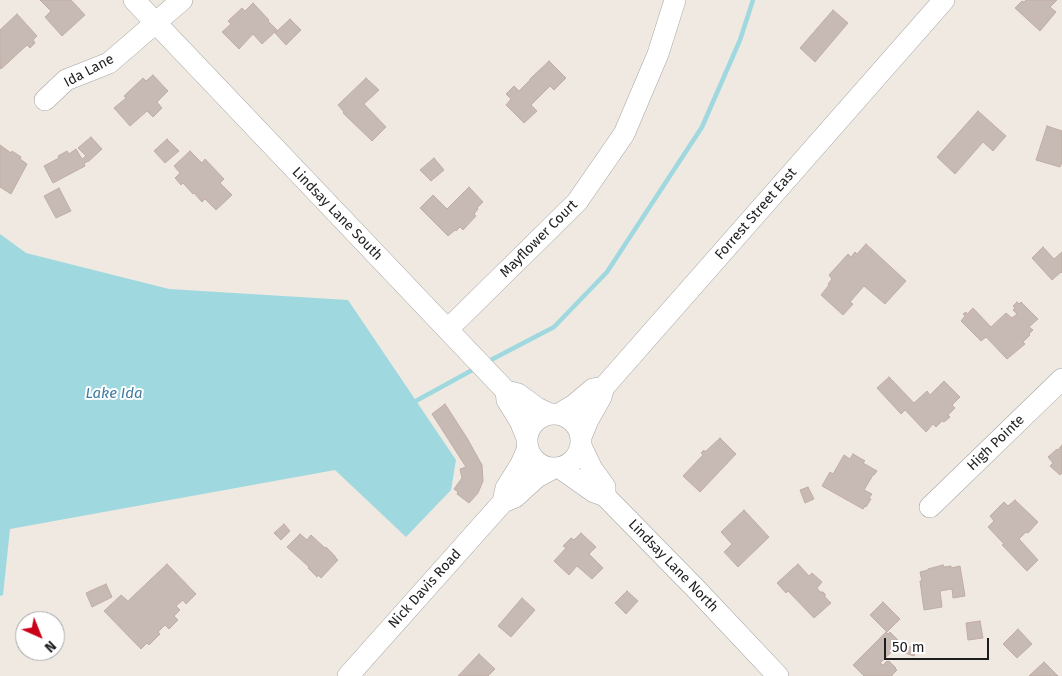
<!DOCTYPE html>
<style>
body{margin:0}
#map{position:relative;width:1062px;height:676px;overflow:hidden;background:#efe9e1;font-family:"Fira Sans",sans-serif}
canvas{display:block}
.north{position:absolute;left:15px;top:611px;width:50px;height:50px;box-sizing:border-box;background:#fff;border:1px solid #a5a5a5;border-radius:50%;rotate:136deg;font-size:14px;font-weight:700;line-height:20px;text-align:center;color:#1d1d1d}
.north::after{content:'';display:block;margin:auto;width:18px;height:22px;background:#c90017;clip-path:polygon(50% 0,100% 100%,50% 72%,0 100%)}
.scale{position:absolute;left:884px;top:638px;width:105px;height:22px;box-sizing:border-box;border:2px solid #1d1d1d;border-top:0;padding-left:6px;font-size:15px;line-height:18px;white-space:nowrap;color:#1d1d1d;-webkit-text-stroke:4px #fff;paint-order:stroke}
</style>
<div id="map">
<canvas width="1062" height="676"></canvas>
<div class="north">N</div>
<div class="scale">50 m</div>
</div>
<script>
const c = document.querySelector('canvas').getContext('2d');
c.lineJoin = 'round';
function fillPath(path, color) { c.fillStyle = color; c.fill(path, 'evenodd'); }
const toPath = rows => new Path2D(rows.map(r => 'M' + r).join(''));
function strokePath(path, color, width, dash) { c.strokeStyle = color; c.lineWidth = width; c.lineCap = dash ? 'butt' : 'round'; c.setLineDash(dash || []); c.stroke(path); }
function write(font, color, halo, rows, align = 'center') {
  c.font = font + ' "Fira Sans",sans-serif'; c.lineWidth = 4; c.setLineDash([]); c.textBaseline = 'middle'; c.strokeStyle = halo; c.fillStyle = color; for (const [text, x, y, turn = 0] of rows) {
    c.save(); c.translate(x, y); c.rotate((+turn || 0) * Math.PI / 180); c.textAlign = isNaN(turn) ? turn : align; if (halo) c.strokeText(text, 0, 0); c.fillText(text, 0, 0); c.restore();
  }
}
const water = toPath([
 [0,234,26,253,169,289,348,300,456,460,451,490,406,537,335,470,10,529,3,595,0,596]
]);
const stream = toPath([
 [487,362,554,327,607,272,702,127,740,40,753,0],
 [414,402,476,368]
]);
const building = toPath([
 [40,0,71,0,85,15,62,36,45,17,51,11,40,0],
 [1026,0,1057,0,1050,7,1056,12,1040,31,1015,8,1022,1,1024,2,1026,0],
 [253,3,269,20,268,21,277,30,262,44,253,34,239,49,222,32,231,24,228,21,242,8,245,11,253,3],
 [833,10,848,23,815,62,800,48,833,10],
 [17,14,37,36,33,40,35,43,30,48,27,45,1,69,0,68,0,30,17,14],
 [290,19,301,30,286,45,275,33,290,19],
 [549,61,566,78,554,90,550,86,531,105,537,111,524,123,506,105,511,99,506,94,514,86,519,91,530,80,530,79,549,61],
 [153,75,168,91,157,102,162,108,153,117,147,111,130,126,114,108,126,98,124,96,143,78,146,81,153,75],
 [366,78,379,90,364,104,386,127,372,141,343,113,344,112,338,105,366,78],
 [978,111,1006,136,993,151,983,142,955,174,937,157,978,111],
 [1047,126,1062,131,1062,162,1060,167,1036,160,1047,126],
 [91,137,102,149,89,161,84,163,85,166,53,183,44,166,59,158,58,156,67,151,69,154,76,149,82,159,86,156,78,148,91,137],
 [167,139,179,151,165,163,154,151,167,139],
 [0,145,11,153,12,151,21,157,20,159,27,164,11,194,0,187,0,145],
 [190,151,202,163,205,159,224,179,220,183,232,195,216,210,205,199,202,202,194,193,193,194,183,183,181,185,175,178,180,173,174,166,190,151],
 [434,158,444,170,431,181,420,170,434,158],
 [469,187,483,202,477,208,478,209,474,214,476,216,463,230,460,227,456,231,455,230,448,236,420,208,433,195,447,209,469,187],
 [59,188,71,211,56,218,44,196,59,188],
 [866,244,906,281,885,304,864,286,850,302,853,304,843,315,821,295,829,285,828,284,832,279,829,275,848,254,851,257,855,252,857,254,866,244],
 [1043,247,1054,259,1062,252,1062,273,1061,272,1052,280,1032,258,1043,247],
 [1017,302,1019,304,1021,302,1038,319,1029,327,1033,330,1029,334,1030,335,1023,342,1025,344,1007,359,986,337,981,341,961,321,965,316,963,314,966,312,967,314,973,308,991,327,1006,313,1012,318,1017,314,1013,310,1015,308,1013,306,1017,302],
 [889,377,914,403,927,391,930,395,944,381,960,397,952,405,955,408,948,415,950,417,944,422,942,421,936,427,933,424,926,432,905,410,901,414,877,388,889,377],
 [445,404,467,438,482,465,483,481,478,493,469,503,457,494,458,492,454,489,462,478,460,469,466,467,432,414,445,404],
 [720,438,736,454,700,492,683,476,703,455,701,453,704,450,705,452,720,438],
 [1062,445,1062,473,1060,475,1050,466,1053,463,1048,457,1057,449,1058,450,1062,445],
 [853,454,865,461,863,463,877,471,874,475,873,475,864,490,872,494,869,498,871,499,866,507,865,506,863,509,822,486,830,472,833,474,844,455,850,459,853,454],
 [808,487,814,499,805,503,800,490,808,487],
 [1015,500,1038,522,1028,533,1026,532,1019,539,1038,560,1027,571,1002,545,1004,544,988,527,994,521,990,516,1004,502,1008,506,1015,500],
 [744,510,769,537,738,567,724,552,732,544,721,532,744,510],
 [284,524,290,531,281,540,274,533,284,524],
 [581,533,596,547,589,554,603,568,592,579,577,566,569,575,554,561,566,548,563,546,571,538,574,540,581,533],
 [300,534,307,540,311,535,325,548,326,547,335,556,335,557,338,560,321,578,318,575,317,577,308,568,309,567,287,547,300,534],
 [167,564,196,594,186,604,183,600,176,606,180,610,174,616,178,620,169,629,165,625,158,632,160,634,149,645,147,643,141,649,104,611,121,595,128,601,167,564],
 [798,564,809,576,812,573,822,582,817,588,820,592,823,592,825,594,825,597,831,603,814,618,788,591,786,593,777,583,798,564],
 [943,565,944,567,951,566,951,568,960,566,965,596,953,598,952,589,940,591,942,607,924,610,920,581,922,581,920,572,928,570,928,569,943,565],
 [106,584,112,597,92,607,86,593,106,584],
 [627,591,638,601,626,614,615,603,627,591],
 [522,598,535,610,511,637,498,626,522,598],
 [883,602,900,619,887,632,870,615,883,602],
 [980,621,983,638,968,640,966,623,980,621],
 [1018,629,1032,644,1017,658,1003,644,1018,629],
 [886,632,888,634,890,632,899,641,897,643,899,645,880,663,883,665,887,661,888,662,889,661,896,668,895,669,897,670,892,675,892,676,864,676,853,665,886,632],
 [907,646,917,649,914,656,905,653,907,646],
 [479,654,495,669,488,676,458,676,479,654],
 [1044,662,1058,676,1029,676,1044,662]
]);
const minor = toPath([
 [134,0,506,391,518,394,537,408,550,414],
 [45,100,66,80,109,63,182,0],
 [448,329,577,202,624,134,658,54,675,0],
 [506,391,507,400,520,421,527,438],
 '527 441a27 27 0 1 1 54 0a27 27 0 1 1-54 0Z',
 [559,414,574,405,593,389,604,387],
 [581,437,588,420,601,397,604,387,944,0],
 [581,446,592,469,605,487,605,496],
 [560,468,594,492,605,496,696,589,778,676],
 [503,502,506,488,521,464,528,448],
 [930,507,1062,379],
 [348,676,503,502,515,497,537,477,552,469]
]);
const streetNames = [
 ["Ida Lane",89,71,-28],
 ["Lindsay Lane South",337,214,46],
 ["Forrest Street East",756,214,-49],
 ["Mayflower Court",539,239,-45],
 ["High Pointe",996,443,-44],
 ["Lindsay Lane North",673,566,46],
 ["Nick Davis Road",425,589,-48]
];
const waterNames = [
 ["Lake Ida",114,394]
];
fillPath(water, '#9fd8df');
strokePath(stream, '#9fd8df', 4.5);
fillPath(building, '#c7bab5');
strokePath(building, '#c1ada3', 1);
strokePath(minor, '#a4a4a4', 22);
strokePath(minor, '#fff', 21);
write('14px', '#1d1d1d', '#fff', streetNames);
write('italic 15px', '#3e7ba2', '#fff', waterNames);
</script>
